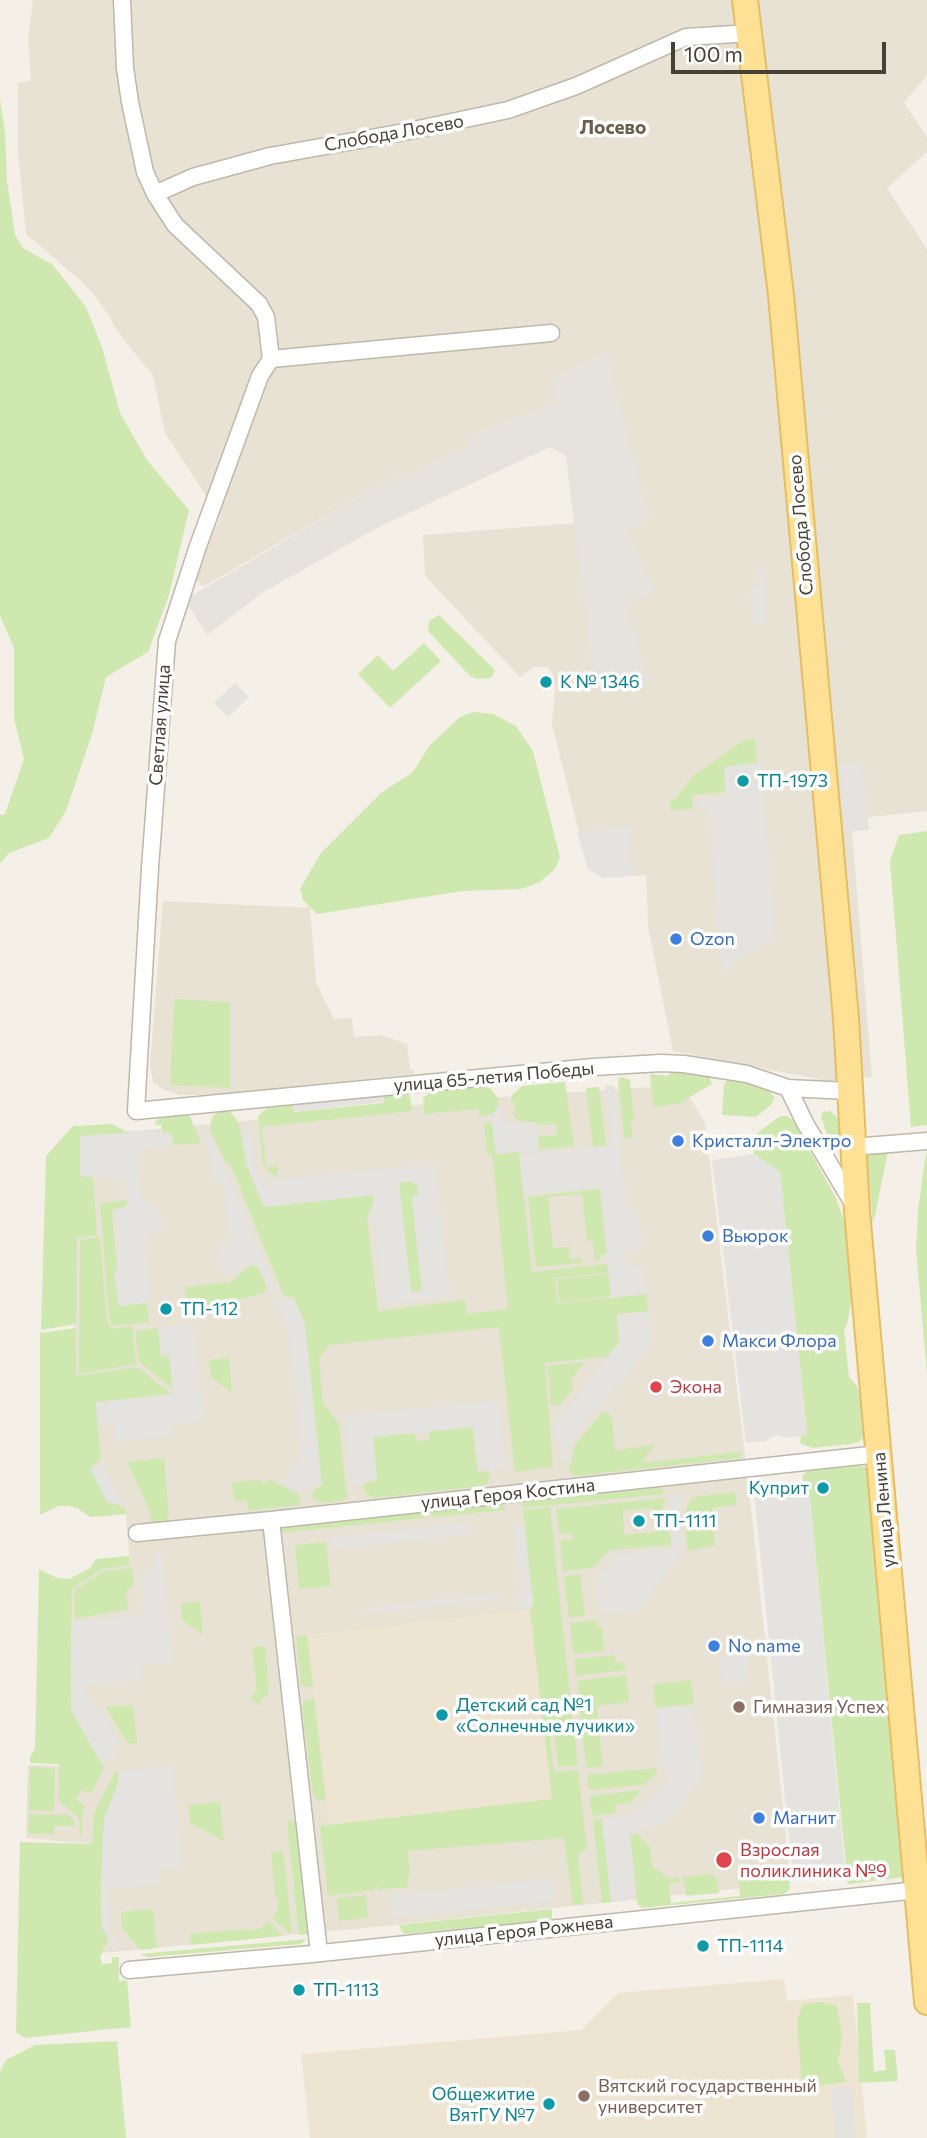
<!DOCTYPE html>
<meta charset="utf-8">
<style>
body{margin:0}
#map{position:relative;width:927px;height:2138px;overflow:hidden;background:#f4f0e7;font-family:Commissioner,sans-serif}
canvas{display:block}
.scale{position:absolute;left:671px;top:42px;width:215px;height:32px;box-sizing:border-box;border:4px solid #474036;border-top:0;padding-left:9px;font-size:21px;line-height:24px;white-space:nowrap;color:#474036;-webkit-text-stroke:5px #fff;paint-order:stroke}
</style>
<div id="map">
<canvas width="927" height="2138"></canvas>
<div class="scale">100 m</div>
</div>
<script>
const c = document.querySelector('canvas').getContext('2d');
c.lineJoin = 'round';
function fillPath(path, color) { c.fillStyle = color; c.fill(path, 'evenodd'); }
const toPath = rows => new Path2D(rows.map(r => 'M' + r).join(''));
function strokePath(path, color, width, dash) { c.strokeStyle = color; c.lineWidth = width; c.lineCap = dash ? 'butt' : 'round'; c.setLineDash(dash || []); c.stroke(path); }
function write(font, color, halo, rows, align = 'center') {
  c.font = font + ' Commissioner,sans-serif'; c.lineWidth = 7; c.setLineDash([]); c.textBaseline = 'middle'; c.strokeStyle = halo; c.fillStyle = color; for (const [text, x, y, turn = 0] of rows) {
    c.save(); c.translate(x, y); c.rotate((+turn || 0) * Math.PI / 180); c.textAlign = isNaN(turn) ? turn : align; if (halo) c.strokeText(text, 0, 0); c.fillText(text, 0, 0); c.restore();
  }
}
const residential = toPath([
 [33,0,927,0,927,75,904,103,927,137,927,152,887,188,927,249,927,811,851,819,872,1077,828,1081,673,1051,648,926,646,875,602,878,588,869,552,724,555,688,553,674,547,667,534,667,520,677,425,576,423,535,575,523,594,686,627,608,628,531,650,517,557,402,475,434,468,446,368,491,203,587,194,578,220,517,165,433,153,376,114,327,112,320,96,297,80,280,26,234,18,152,18,83,31,80,28,37],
 [163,901,310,908,316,982,334,1019,352,1018,354,1037,381,1035,407,1044,410,1070,414,1070,414,1074,221,1094,180,1095,164,1090,153,1083,150,1065],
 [680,1085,694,1104,705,1123,749,1489,791,1883,385,1926,102,1953,102,1845,26,1838,28,1765,72,1766,72,1588,102,1568,130,1564,126,1514,96,1517,73,1374,80,1136,502,1097]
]);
const industrial = toPath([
 [606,350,650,517,629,531,655,591,627,608,651,682,594,687,566,456,550,447,379,527,265,591,207,635,185,600,368,491,468,446,475,434,556,402,551,378]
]);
const education = toPath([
 [530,1609,552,1799,329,1825,307,1635],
 [784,1979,787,2001,853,1995,867,2138,310,2138,301,2054,581,2030,618,1993]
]);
const green = toPath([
 [0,98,5,133,7,181,15,235,23,248,53,265,86,307,102,347,120,413,147,460,189,510,169,595,148,652,106,677,92,734,66,811,49,838,9,853,0,864,0,815,5,814,24,759,14,718,14,648,0,616],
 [439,615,495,670,491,678,477,679,470,676,428,631,429,621],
 [424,643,441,661,390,708,358,674,378,655,393,671],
 [473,712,493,714,516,726,533,751,560,857,555,869,540,882,521,889,463,891,317,914,303,900,300,889,321,853,381,793,413,772,430,745,460,717],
 [755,738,757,763,724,767,726,792,692,795,693,809,670,810,670,801,676,798,693,776,741,742],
 [927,831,927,1125,911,1127,890,861,899,835],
 [174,999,230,1002,230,1088,170,1085],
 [678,1072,706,1075,709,1076,712,1084,679,1104,653,1107,650,1074,668,1076,670,1073],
 [622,1077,630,1080,634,1120,631,1121,633,1137,624,1138,618,1079],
 [734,1078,762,1083,775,1098,771,1105,756,1117,722,1115,724,1084,728,1080],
 [565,1082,574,1146,539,1150,538,1137,557,1135,556,1124,536,1125,536,1122,527,1122,516,1119,512,1112,516,1111,515,1102,511,1102,512,1095,522,1086],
 [483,1086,491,1089,499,1100,498,1108,493,1114,480,1116,479,1109,424,1114,423,1098,432,1091],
 [599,1087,606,1146,593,1147,586,1088],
 [397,1093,409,1095,413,1111,262,1127,266,1167,277,1166,278,1175,272,1175,263,1165,258,1116,269,1106,293,1103,294,1112,384,1103,383,1094],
 [219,1110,229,1110,239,1123,247,1166,265,1207,373,1195,374,1202,367,1216,378,1311,465,1300,467,1314,508,1309,492,1154,487,1154,484,1122,492,1122,496,1154,519,1152,532,1272,607,1264,608,1273,555,1278,557,1303,646,1294,648,1311,617,1314,620,1342,607,1359,603,1357,545,1363,553,1467,515,1472,499,1327,329,1345,319,1359,323,1403,339,1424,346,1492,349,1492,344,1500,340,1501,320,1503,312,1498,314,1490,322,1485,294,1299,284,1296,231,1166,226,1162,210,1131,212,1117],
 [830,1111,840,1120,842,1145,837,1151,828,1137,821,1117,823,1112],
 [185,1114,190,1116,201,1143,173,1145,171,1133,163,1133,161,1125,155,1125,156,1121,164,1116],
 [780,1116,787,1116,793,1120,836,1198,849,1235,854,1286,847,1325,844,1329,849,1377,857,1386,865,1410,866,1434,859,1442,852,1444,812,1448,800,1443,801,1436,807,1434,780,1172,754,1154,752,1142,756,1134],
 [112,1124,129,1133,80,1137,80,1176,93,1177,97,1235,77,1238,76,1324,41,1330,46,1156,73,1126],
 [889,1146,873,1225,866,1149],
 [926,1153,927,1153,927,1374,916,1249,918,1210],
 [409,1181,417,1184,418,1188,418,1195,412,1198,422,1291,417,1292,411,1292,399,1183],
 [601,1189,608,1254,599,1255,600,1260,595,1261,593,1241,587,1241,582,1194,548,1197,553,1248,569,1247,570,1259,581,1258,582,1263,536,1267,528,1197],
 [128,1200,125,1207,112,1210,117,1271,114,1272,119,1305,147,1303,149,1322,115,1326,109,1320,100,1203],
 [100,1237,107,1322,113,1329,132,1326,136,1364,79,1374,80,1240],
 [252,1264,258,1267,266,1286,265,1293,197,1310,192,1316,188,1316,185,1287,230,1282],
 [609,1274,611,1296,559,1302,557,1279],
 [76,1328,76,1376,137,1367,172,1394,96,1403,101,1459,91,1469,107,1502,119,1505,126,1510,126,1514,90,1517,77,1508,68,1506,58,1506,40,1515,40,1333],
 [158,1328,161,1355,169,1355,173,1389,139,1362,135,1331],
 [229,1358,232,1393,211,1377,209,1360],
 [584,1362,571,1380,573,1389,560,1405,551,1405,547,1366],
 [603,1411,612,1416,615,1450,655,1445,641,1463,740,1452,741,1458,575,1476,569,1471,575,1445],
 [473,1426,478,1471,490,1470,488,1483,483,1486,375,1498,364,1493,364,1481,377,1480,373,1437,415,1433,416,1441,429,1440,429,1431],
 [164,1458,169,1516,165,1522,155,1524,148,1517,152,1516,127,1462],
 [859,1466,865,1467,870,1473,904,1877,849,1884,844,1877,846,1867,809,1489,804,1486,803,1481,803,1475,808,1471],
 [269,1479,298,1494,301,1499,299,1505,250,1511,248,1510,246,1501,235,1502,232,1482,259,1480,265,1484],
 [656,1488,662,1489,665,1494,522,1508,522,1503,525,1501],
 [735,1492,737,1505,712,1508,715,1546,687,1551,685,1517,686,1509,693,1497],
 [666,1498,661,1511,653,1512,652,1508,623,1511,624,1535,655,1532,655,1527,664,1526,670,1533,672,1545,609,1550,593,1568,563,1571,560,1542,565,1539,571,1541,573,1537,570,1533,565,1535,559,1533,556,1509],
 [499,1504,504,1506,506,1510,433,1517,430,1511],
 [550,1507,573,1724,549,1727,554,1772,578,1770,587,1848,578,1855,583,1904,573,1905,564,1838,408,1851,410,1877,407,1878,408,1887,378,1890,378,1886,376,1886,374,1890,328,1896,320,1826,552,1799,530,1609,533,1604,523,1510],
 [426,1512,424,1518,279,1533,282,1528,288,1526],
 [326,1542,331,1586,299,1589,295,1545],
 [129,1556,130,1565,102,1569,72,1589,71,1709,104,1768,91,1794,82,1789,76,1800,85,1805,82,1815,82,1836,80,1836,79,1818,58,1800,59,1764,30,1763,30,1756,35,1749,39,1569,57,1578,69,1579,90,1568,96,1559],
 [132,1568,134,1584,126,1592,128,1609,75,1619,74,1591,103,1571],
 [580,1574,585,1616,569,1618,564,1576],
 [200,1601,203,1635,182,1620,181,1603],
 [597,1620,598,1627,602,1627,604,1651,573,1654,570,1623],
 [307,1635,313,1687,304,1687,301,1685,296,1637],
 [265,1646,269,1691,258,1705,250,1699,257,1690,252,1647],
 [615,1655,616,1663,625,1663,626,1670,576,1676,574,1659],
 [626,1675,629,1702,597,1706,603,1766,586,1768,577,1681],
 [691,1680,694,1704,656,1708,653,1684],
 [314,1698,326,1800,318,1800,313,1795,302,1706,303,1702],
 [133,1705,137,1743,130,1744,126,1741,106,1707],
 [574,1728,578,1765,558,1767,554,1730],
 [30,1767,55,1768,54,1811,29,1810],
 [656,1768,657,1772,644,1785,589,1790,587,1775],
 [115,1772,118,1772,118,1783,104,1819,101,1890,102,1928,109,1938,100,1957,102,1964,112,1963,112,1957,119,1957,119,1981,127,1980,131,2027,25,2038,16,2032,20,1842,92,1844,94,1813],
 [641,1790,630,1803,615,1805,615,1813,592,1816,589,1796],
 [220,1802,224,1841,190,1823,188,1805],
 [29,1814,69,1815,75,1821,75,1826,54,1826,54,1834,28,1834],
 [602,1819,611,1902,602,1903,593,1820],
 [300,1821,312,1934,299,1935,287,1822],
 [635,1832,650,1847,652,1866,669,1878,679,1877,680,1882,669,1884,671,1903,740,1896,738,1876,783,1872,788,1877,790,1889,784,1894,641,1908,637,1903,630,1835],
 [283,1851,292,1932,289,1933,272,1918,277,1911,279,1900,275,1895,271,1852],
 [711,1874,717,1879,719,1893,686,1896,683,1877],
 [366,1895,368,1918,339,1921,337,1898],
 [153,1909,157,1948,140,1950,122,1928,121,1912],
 [552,1909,552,1918,549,1920,406,1934,402,1932,399,1925],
 [268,1921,283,1936,191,1945,190,1934,246,1929,248,1931,261,1928],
 [307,1939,301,1944,148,1957,140,1954],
 [822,2002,837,2006,842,2037,838,2062,846,2082,802,2088,797,2021,803,2004],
 [857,2003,870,2003,874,2072,886,2070,884,2050,895,2050,898,2081,859,2083],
 [117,2041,126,2138,0,2138,0,2072,6,2060,35,2045]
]);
const parking = toPath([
 [758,567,763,567,767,624,752,625,751,589,759,588],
 [235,683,249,697,228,717,214,703],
 [761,762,776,942,760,946,723,973,721,971,710,815,705,808,698,807,697,800,726,797,724,767],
 [862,763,869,830,846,832,839,765],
 [630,827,632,876,602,878,588,869,577,832],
 [614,1085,627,1204,639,1218,642,1250,624,1252,625,1261,630,1266,643,1265,646,1294,611,1298,600,1187,524,1195,519,1155,606,1146,612,1140,605,1086],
 [383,1094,384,1102,294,1112,293,1103],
 [502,1102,504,1124,536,1122,539,1150,496,1154,491,1116],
 [250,1126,255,1166,266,1183,276,1189,268,1177,279,1180,436,1164,450,1297,383,1305,372,1207,374,1202,373,1195,264,1207,247,1166,241,1127],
 [409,1181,417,1184,418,1188,418,1195,412,1198,422,1290,417,1292,411,1291,399,1184,400,1182],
 [153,1131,158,1133,171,1133,173,1145,144,1148,137,1155,141,1194,151,1206,160,1206,163,1231,151,1235,146,1244,151,1289,147,1303,119,1306,114,1274,120,1273,115,1209,125,1207,127,1204,126,1178,80,1176,80,1136],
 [210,1131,277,1290,272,1293,261,1269,254,1265,245,1266,235,1273,222,1275,219,1246,230,1244,223,1183,213,1183,209,1151,202,1135],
 [754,1154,780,1172,807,1435,787,1438,776,1435,766,1441,746,1443,712,1160],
 [284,1296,294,1298,305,1324,322,1485,299,1491,281,1483,302,1457,288,1331,275,1300],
 [649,1312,652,1345,578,1432,572,1443,568,1461,560,1462,560,1445,551,1429,619,1342,617,1317],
 [194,1324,205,1421,172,1424,173,1436,115,1442,113,1423,98,1424,96,1402,173,1394,170,1355,161,1356,158,1328],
 [499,1400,507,1469,478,1472,473,1427,373,1437,377,1480,351,1486,344,1416],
 [101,1461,123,1504,107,1502,90,1468],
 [809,1489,845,1869,844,1872,793,1877,754,1492],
 [686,1494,681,1505,682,1547,678,1558,639,1610,601,1614,596,1571,613,1569,612,1555,672,1550,668,1496],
 [466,1523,476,1534,333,1549,331,1537],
 [524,1524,533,1604,530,1609,518,1610,517,1598,520,1588,513,1525],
 [163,1552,173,1662,142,1665,143,1680,84,1685,93,1708,100,1707,122,1745,113,1747,118,1757,99,1760,71,1709,72,1623,144,1615,142,1577,155,1564,154,1553],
 [499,1592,500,1599,365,1614,364,1608],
 [749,1654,747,1681,722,1683,719,1657],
 [694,1706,702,1778,669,1821,630,1835,636,1892,627,1901,611,1902,602,1819,634,1815,669,1778,668,1766,662,1766,656,1709],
 [173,1766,183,1867,160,1869,161,1884,108,1889,109,1930,122,1947,116,1950,102,1928,101,1890,104,1819,118,1783,118,1772],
 [554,1879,556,1901,393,1917,391,1895],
 [852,2086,856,2138,835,2138,831,2088]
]);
const minor = toPath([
 [122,0,125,68,130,102,145,172,155,194,175,225,259,304,266,317,271,359,551,333],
 [155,194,193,177,270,156,404,132,508,110,576,86,686,37,751,33],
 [271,359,260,376,198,546,167,641,150,868,136,1111,593,1067,661,1063,684,1064,747,1074,788,1088,849,1091],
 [788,1088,805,1123,854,1205],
 [853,1147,927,1141],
 [271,1520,319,1953],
 [137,1533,271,1520,879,1454],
 [129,1970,312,1954,918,1890]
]);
const primary = toPath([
 [745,0,781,295,846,1018,857,1211,927,2002]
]);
const markers = [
 [546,682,7,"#0f9aa8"],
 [743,781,7,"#0f9aa8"],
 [676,939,7,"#3f7fe0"],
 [678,1141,7,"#3f7fe0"],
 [708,1236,7,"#3f7fe0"],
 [166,1309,7,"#0f9aa8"],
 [708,1341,7,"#3f7fe0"],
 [656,1387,7,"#e0444e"],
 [823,1488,7,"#0f9aa8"],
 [639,1521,7,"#0f9aa8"],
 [714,1646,7,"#3f7fe0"],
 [739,1707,7,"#8d6e63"],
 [442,1715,7,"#0f9aa8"],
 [759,1818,7,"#3f7fe0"],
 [724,1860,9,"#e0444e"],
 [703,1946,7,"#0f9aa8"],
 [299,1990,7,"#0f9aa8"],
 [584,2096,7,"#8d6e63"],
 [549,2104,7,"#0f9aa8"]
];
const streetNames = [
 ["Слобода Лосево",394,133,-10],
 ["Слобода Лосево",801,525,-95],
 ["Светлая улица",160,725,-86],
 ["улица 65-летия Победы",494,1077,-5],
 ["улица Героя Костина",508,1494,-6],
 ["улица Ленина",884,1510,-95],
 ["улица Героя Рожнева",524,1931,-6]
];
const cultureNames = [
 ["К № 1346",560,682],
 ["ТП-1973",757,781],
 ["ТП-112",180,1309],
 ["Куприт",809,1488,"right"],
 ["ТП-1111",653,1521],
 ["Детский сад №1",456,1705],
 ["«Солнечные лучики»",456,1726],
 ["ТП-1114",717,1946],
 ["ТП-1113",313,1990],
 ["Общежитие",535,2094,"right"],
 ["ВятГУ №7",535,2115,"right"]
];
const shopNames = [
 ["Ozon",690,939],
 ["Кристалл-Электро",692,1141],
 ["Вьюрок",722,1236],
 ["Макси Флора",722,1341],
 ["No name",728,1646],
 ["Магнит",773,1818]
];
const healthNames = [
 ["Экона",670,1387],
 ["Взрослая",740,1850],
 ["поликлиника №9",740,1871]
];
const educationNames = [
 ["Гимназия Успех",753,1707],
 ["Вятский государственный",598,2086],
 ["университет",598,2107]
];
const neighbourhoodNames = [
 ["Лосево",613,128]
];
fillPath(residential, '#e8e2d5');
fillPath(industrial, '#e6e2dc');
fillPath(education, '#ede5d1');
fillPath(green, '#cfe8b0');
fillPath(parking, '#e5e3df');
strokePath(minor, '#bfb8aa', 19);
strokePath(primary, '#e4be65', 28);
strokePath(minor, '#fff', 16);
strokePath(primary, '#ffe195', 24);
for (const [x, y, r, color] of markers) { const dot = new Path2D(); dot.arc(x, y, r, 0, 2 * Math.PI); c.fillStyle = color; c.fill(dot); strokePath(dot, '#fff', 2.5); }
write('18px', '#474036', '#fff', streetNames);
write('18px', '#0d838f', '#fff', cultureNames, 'left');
write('18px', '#366cbe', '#fff', shopNames, 'left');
write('18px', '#be3a42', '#fff', healthNames, 'left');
write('18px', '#785e54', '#fff', educationNames, 'left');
write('bold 19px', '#6a5e4d', '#fff', neighbourhoodNames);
</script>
